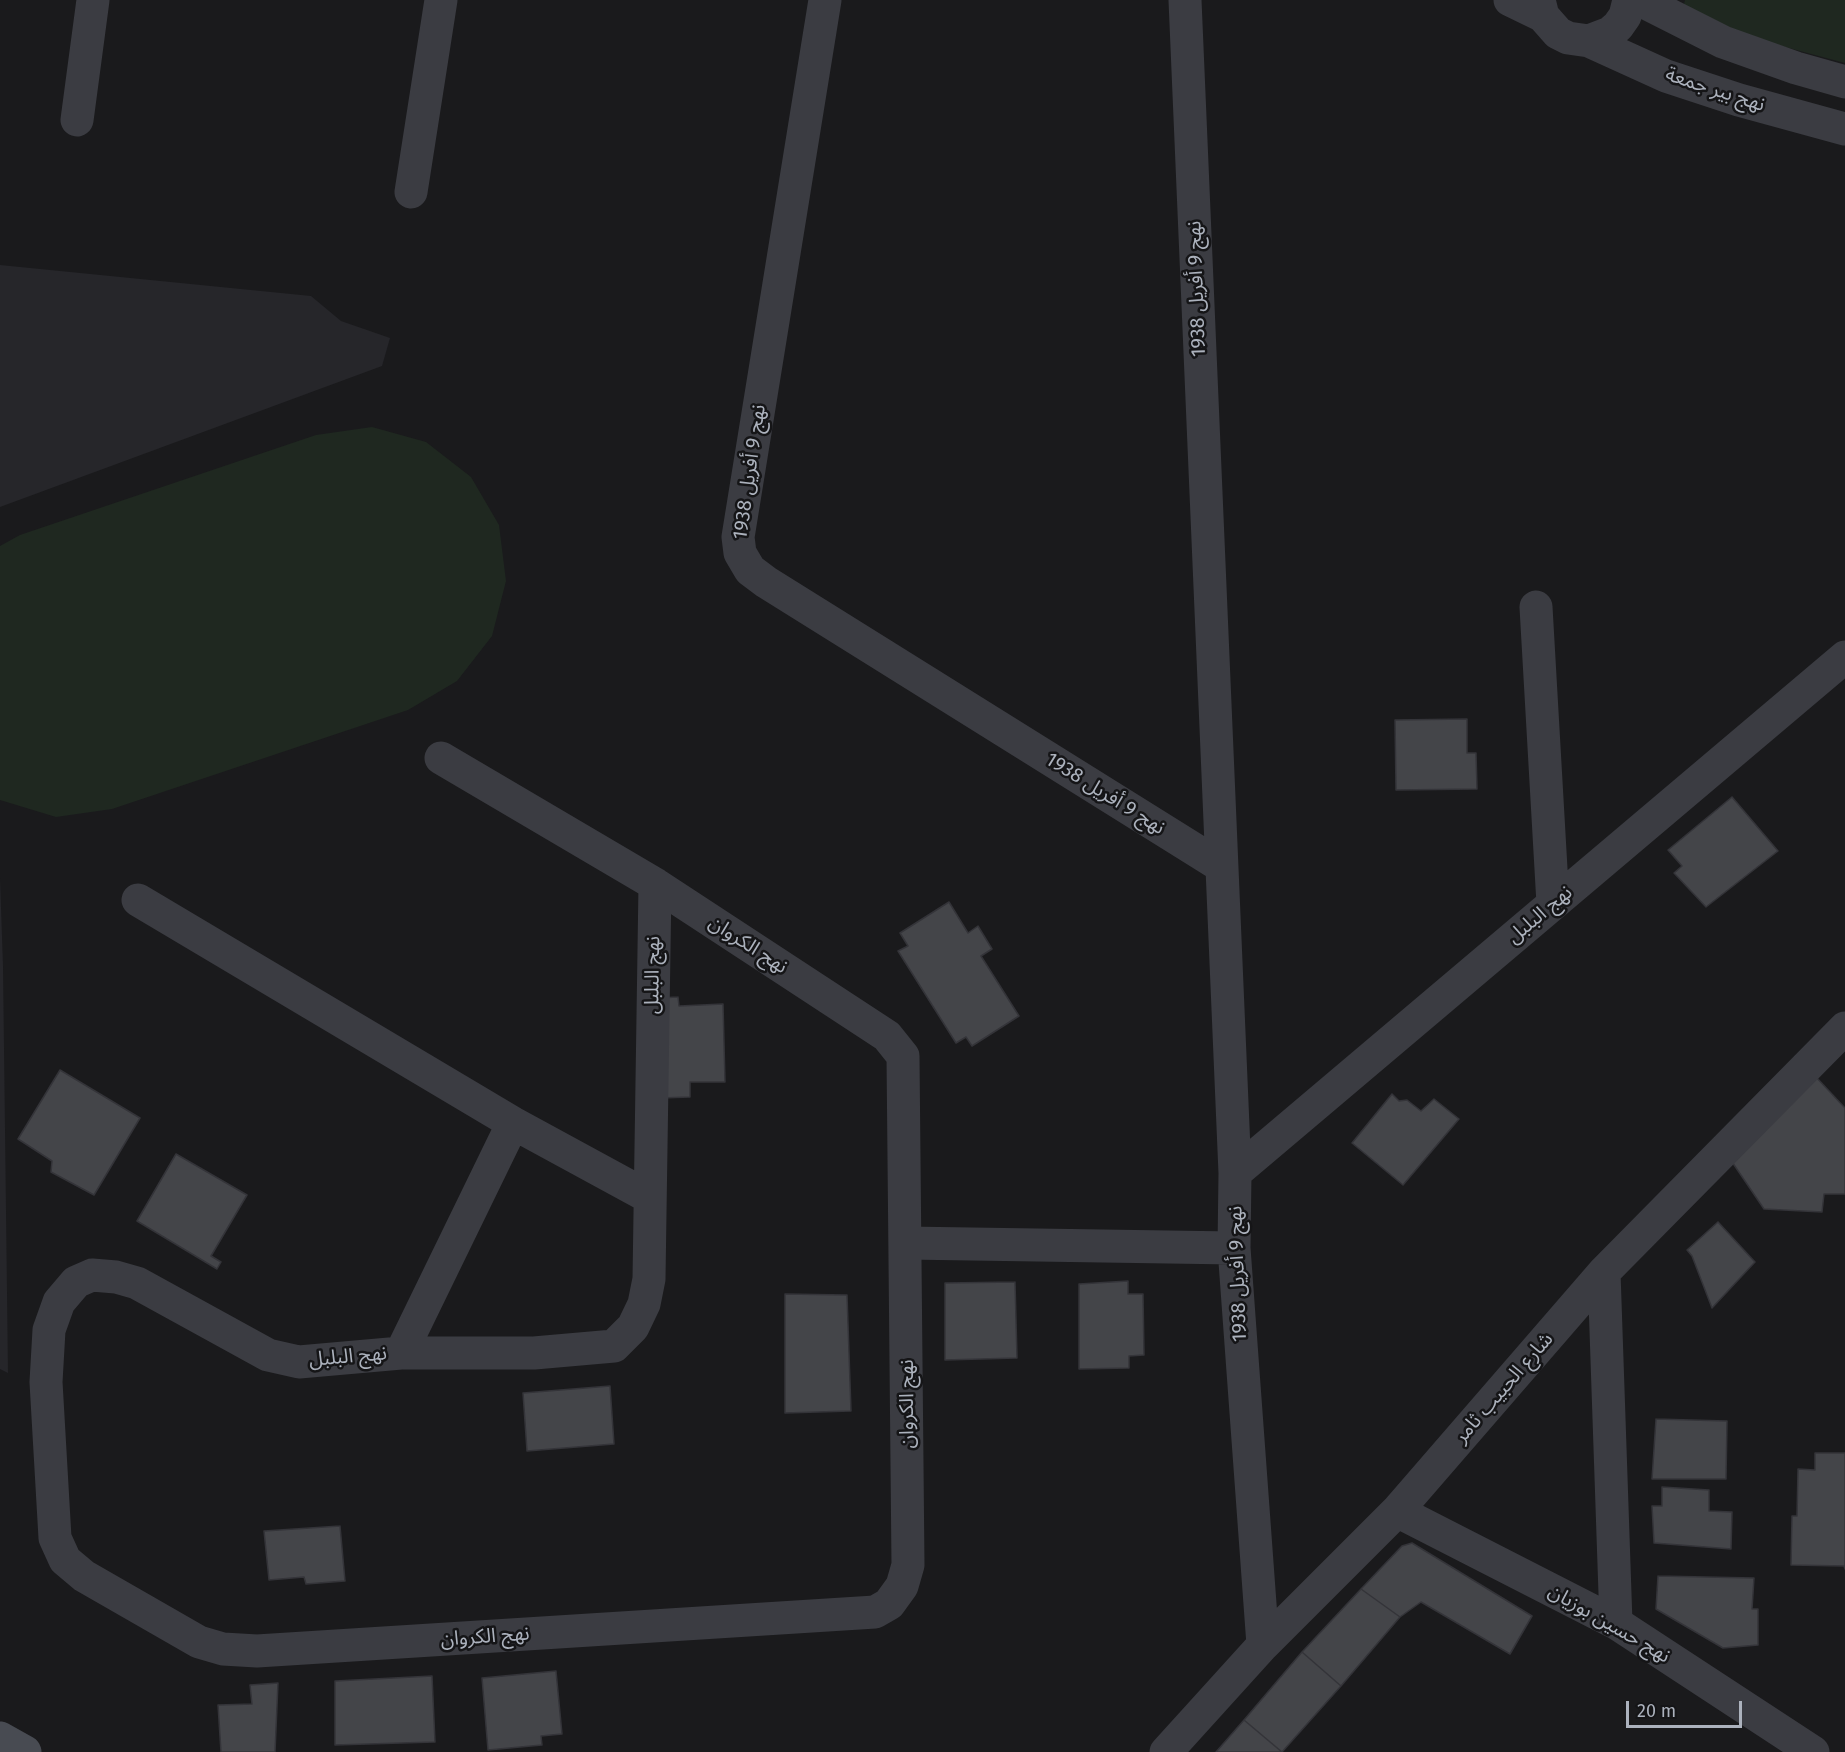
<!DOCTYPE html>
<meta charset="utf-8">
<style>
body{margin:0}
#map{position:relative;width:1845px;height:1752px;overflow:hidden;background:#1a1a1c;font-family:"Fira Sans",sans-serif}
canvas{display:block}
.scale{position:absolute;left:1626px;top:1701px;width:116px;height:27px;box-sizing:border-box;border:3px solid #acb2bd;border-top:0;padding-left:8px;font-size:18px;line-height:21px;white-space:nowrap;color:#acb2bd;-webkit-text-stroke:4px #151517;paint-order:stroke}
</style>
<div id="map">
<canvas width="1845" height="1752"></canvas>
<div class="scale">20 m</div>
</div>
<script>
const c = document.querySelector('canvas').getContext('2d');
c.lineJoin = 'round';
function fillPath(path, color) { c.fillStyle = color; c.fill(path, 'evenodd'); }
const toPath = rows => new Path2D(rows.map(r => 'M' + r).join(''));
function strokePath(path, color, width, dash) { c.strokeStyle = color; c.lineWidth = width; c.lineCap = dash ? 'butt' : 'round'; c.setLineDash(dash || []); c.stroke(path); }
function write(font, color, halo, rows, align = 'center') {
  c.font = font + ' "Fira Sans","Noto Sans Arabic",sans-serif'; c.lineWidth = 5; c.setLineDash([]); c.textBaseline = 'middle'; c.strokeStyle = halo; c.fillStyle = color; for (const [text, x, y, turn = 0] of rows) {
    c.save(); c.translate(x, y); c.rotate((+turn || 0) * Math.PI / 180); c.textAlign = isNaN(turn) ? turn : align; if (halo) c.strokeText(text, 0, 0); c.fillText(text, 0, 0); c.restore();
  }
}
const built = toPath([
 [0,265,311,296,341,321,390,338,382,366,0,507],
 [0,878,3,966,8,1373,0,1369]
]);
const green = toPath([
 [1685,0,1845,0,1845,63,1680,19],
 [372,427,426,442,471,477,499,525,506,581,492,636,457,681,408,710,112,809,56,817,0,800,0,546,20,535,316,435]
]);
const building = toPath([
 [1467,719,1467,753,1476,753,1477,789,1396,790,1395,720,1467,719],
 [1732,797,1778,851,1706,907,1674,873,1682,866,1668,850,1732,797],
 [949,902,968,933,978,926,992,949,981,956,1019,1016,972,1046,966,1037,956,1043,898,951,908,946,900,933,949,902],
 [678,997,679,1006,723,1004,725,1082,690,1082,690,1097,660,1098,657,998,678,997],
 [60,1070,140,1118,94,1195,51,1172,52,1161,18,1139,60,1070],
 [1816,1077,1845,1108,1845,1194,1824,1194,1822,1212,1764,1209,1728,1156,1816,1077],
 [1392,1094,1399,1101,1407,1100,1421,1111,1434,1099,1459,1119,1403,1185,1352,1143,1392,1094],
 [176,1154,247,1195,211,1256,221,1262,217,1269,137,1221,176,1154],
 [1718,1222,1755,1262,1712,1308,1692,1256,1687,1250,1718,1222],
 [1128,1281,1128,1294,1143,1294,1144,1355,1129,1356,1129,1368,1079,1369,1079,1284,1128,1281],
 [1015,1282,1017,1358,945,1360,945,1283,1015,1282],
 [785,1294,847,1295,851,1411,785,1413,785,1294],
 [610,1386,614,1444,527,1451,523,1393,610,1386],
 [1656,1419,1727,1421,1726,1479,1652,1479,1656,1419],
 [1815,1453,1845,1453,1845,1569,1844,1566,1791,1565,1792,1516,1797,1516,1798,1469,1815,1470,1815,1453],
 [1662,1487,1709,1490,1709,1511,1732,1512,1731,1549,1654,1543,1652,1506,1662,1506,1662,1487],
 [340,1526,345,1581,306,1584,304,1577,269,1580,264,1531,340,1526],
 [1412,1543,1532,1616,1510,1654,1421,1602,1400,1617,1361,1589,1402,1546,1412,1543],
 [1658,1576,1754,1578,1752,1609,1758,1609,1758,1645,1723,1648,1656,1609,1658,1576],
 [1361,1589,1400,1617,1341,1686,1302,1652,1361,1589],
 [1302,1652,1341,1686,1282,1752,1244,1720,1302,1652],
 [556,1671,562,1734,541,1736,542,1745,488,1750,482,1678,556,1671],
 [432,1676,435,1742,335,1745,335,1681,432,1676],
 [278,1683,275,1752,221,1752,218,1705,252,1704,250,1685,278,1683],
 [1244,1720,1282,1752,1216,1752,1244,1720]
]);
const street = toPath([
 [825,0,738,537,740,553,750,570,766,582,1221,866],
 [1185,0,1235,1173,1234,1248,1263,1645],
 [1510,0,1543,16],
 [1539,0,1543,16,1558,33,1568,38,1589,41,1610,33,1618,26,1625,16,1629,0],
 [1640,0,1723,42,1796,68,1845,82],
 [1589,41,1666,76,1739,100,1845,129],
 [77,120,93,0],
 [411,192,441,0],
 [1536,607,1553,904],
 [441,758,655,884,887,1036,903,1056,908,1565,902,1586,889,1604,875,1612,257,1651,223,1649,199,1642,84,1576,65,1560,55,1538,46,1382,49,1330,59,1302,76,1282,92,1275,116,1277,137,1283,268,1355,299,1362,401,1353,534,1353,614,1346,633,1327,644,1304,649,1279,655,884],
 [138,900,513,1123,649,1197],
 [1235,1173,1845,657],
 [906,1243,1234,1248],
 [1604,1272,1616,1623],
 [401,1353,513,1123],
 [1397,1511,1616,1623,1813,1752],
 [1166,1752,1263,1645,1397,1511,1604,1272,1845,1028]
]);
const secondary = toPath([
 [0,1738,25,1752]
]);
const streetNames = [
 ["نهج بير جمعة",1715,90,18],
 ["نهج 9 أفريل 1938",1197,289,-92],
 ["نهج 9 أفريل 1938",750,472,-82],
 ["نهج 9 أفريل 1938",1105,794,32],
 ["نهج البلبل",1540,915,-40],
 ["نهج الكروان",748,945,33],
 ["نهج البلبل",653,975,-89],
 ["نهج 9 أفريل 1938",1238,1274,-92],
 ["نهج البلبل",348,1357,-5],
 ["شارع الحبيب ثامر",1504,1388,-49],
 ["نهج الكروان",907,1404,-90],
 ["نهج حسين بوزيان",1609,1624,30],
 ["نهج الكروان",485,1637,-4]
];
fillPath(built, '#26262a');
fillPath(green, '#1f2820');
fillPath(building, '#444549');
strokePath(building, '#343439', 1.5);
strokePath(street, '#3b3c42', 33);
strokePath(secondary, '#484b52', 33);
write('20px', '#acb2bd', '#151517', streetNames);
</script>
